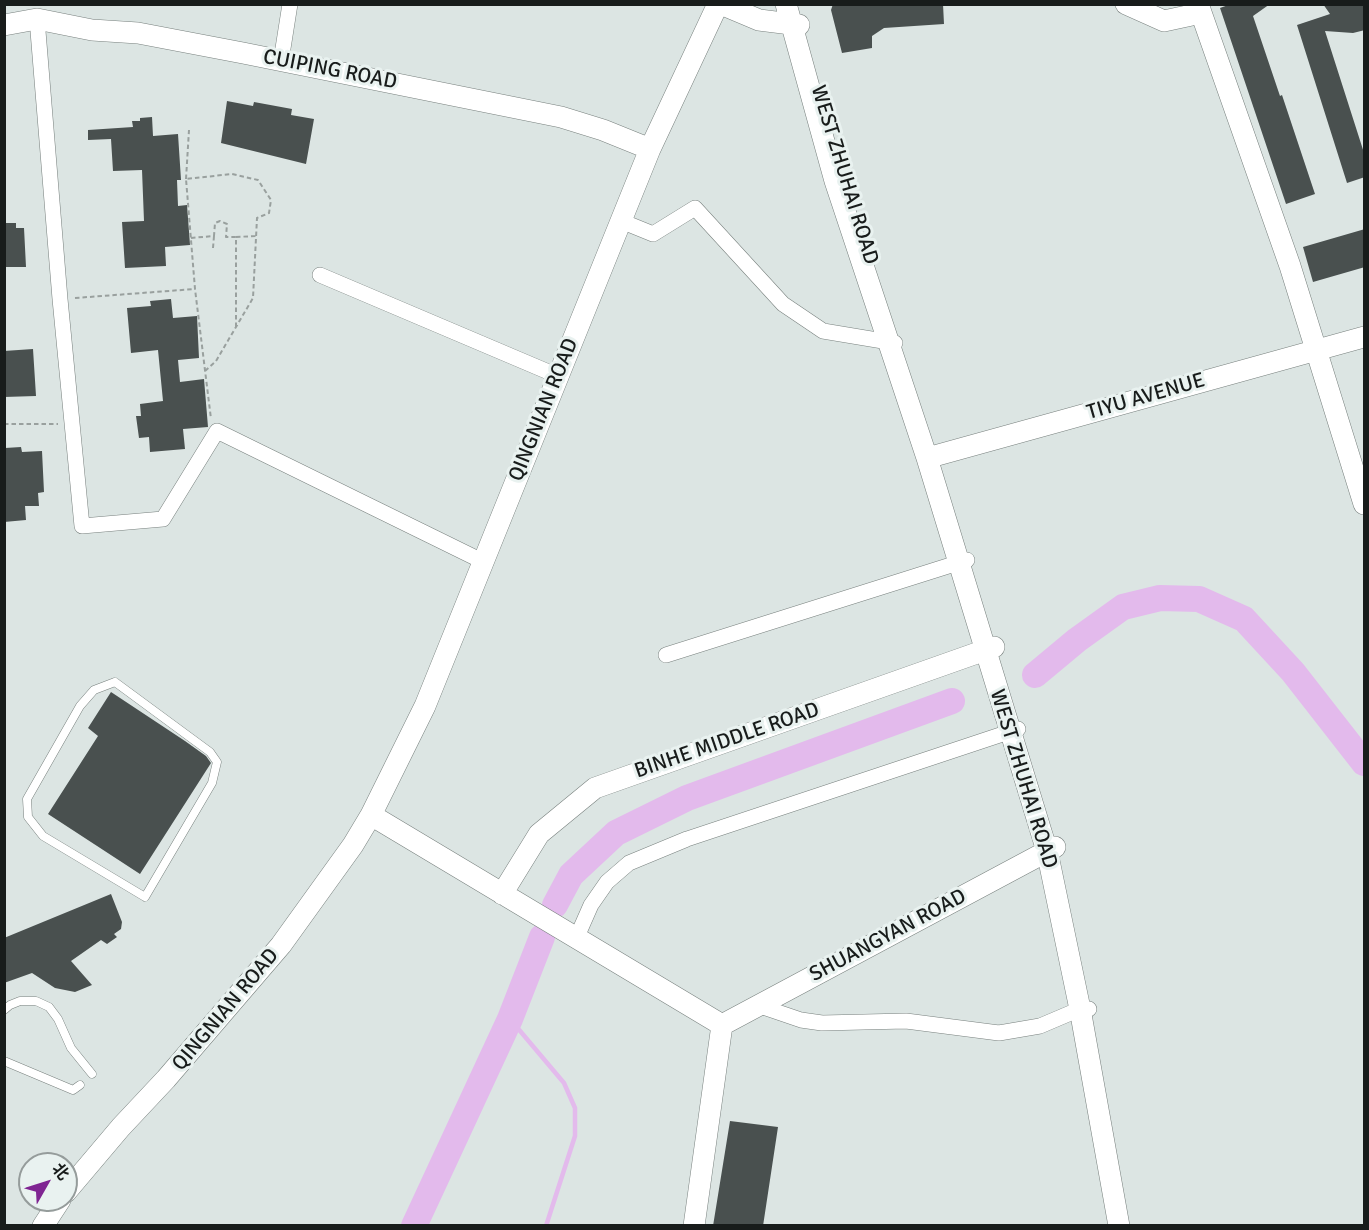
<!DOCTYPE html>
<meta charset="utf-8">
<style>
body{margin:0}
#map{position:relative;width:1369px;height:1230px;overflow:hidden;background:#dce5e3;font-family:Signika,"Noto Sans SC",sans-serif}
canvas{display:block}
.frame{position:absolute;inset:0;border:6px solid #181c1b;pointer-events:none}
.north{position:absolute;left:18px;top:1152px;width:60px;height:60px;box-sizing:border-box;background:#e9f2f0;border:2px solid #959c9b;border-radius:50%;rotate:51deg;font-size:16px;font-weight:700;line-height:24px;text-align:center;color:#181c1b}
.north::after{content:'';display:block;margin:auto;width:21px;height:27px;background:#7f2592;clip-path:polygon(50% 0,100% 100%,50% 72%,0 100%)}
</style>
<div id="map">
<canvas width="1369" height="1230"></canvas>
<div class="frame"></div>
<div class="north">北</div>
</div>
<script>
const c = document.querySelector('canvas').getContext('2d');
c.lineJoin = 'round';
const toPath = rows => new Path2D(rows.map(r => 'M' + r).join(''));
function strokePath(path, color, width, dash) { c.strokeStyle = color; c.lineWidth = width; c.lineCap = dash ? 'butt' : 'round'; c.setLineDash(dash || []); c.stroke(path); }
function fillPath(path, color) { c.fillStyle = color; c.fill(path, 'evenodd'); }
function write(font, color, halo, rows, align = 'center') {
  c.font = font + ' Signika,sans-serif'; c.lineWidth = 6; c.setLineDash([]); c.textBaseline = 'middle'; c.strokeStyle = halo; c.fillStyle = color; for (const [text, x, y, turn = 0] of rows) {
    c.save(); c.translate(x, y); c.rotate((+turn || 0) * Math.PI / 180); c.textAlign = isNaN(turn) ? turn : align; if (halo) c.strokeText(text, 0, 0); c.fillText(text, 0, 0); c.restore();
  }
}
const stream = toPath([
 [510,1019,564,1083,575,1108,575,1136,546,1226]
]);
const river = toPath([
 [1035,675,1077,640,1123,607,1160,598,1199,599,1244,619,1293,672,1364,763],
 [555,905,571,875,616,833,687,798,952,701],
 [414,1226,510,1019,542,937]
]);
const building = toPath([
 [833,4,943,4,944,24,884,28,872,36,872,48,842,53,831,10],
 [1231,4,1270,4,1253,16,1280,96,1282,95,1315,194,1286,204,1220,8],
 [1323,4,1365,4,1365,30,1353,33,1325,31,1365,156,1365,177,1347,183,1297,25,1330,14],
 [227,101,253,106,254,102,292,109,291,115,314,119,306,164,221,143],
 [152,117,153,136,178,134,181,180,177,180,178,206,187,205,190,245,165,247,166,266,125,268,122,222,144,221,142,170,113,171,111,139,88,140,88,130,133,127,132,121,140,121,140,118],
 [4,223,16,223,16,228,24,228,26,267,4,267],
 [1365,229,1365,267,1313,282,1303,247],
 [171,299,173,318,197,316,199,358,178,360,180,382,204,379,208,427,183,429,185,449,150,452,149,437,139,438,136,416,141,416,140,404,163,401,158,350,131,353,127,308,151,306,150,301],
 [33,349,36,396,4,397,4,351],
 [21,447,22,452,42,451,44,492,38,493,39,506,25,506,26,520,4,522,4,473,6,473,5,448],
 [111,692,185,741,206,756,211,763,140,874,48,814,98,736,88,728],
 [111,894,122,922,121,929,114,934,117,937,107,944,101,940,71,961,92,985,75,992,55,988,32,973,4,983,4,938],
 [730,1121,778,1127,763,1226,713,1226]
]);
const path = toPath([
 [186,179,189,130],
 [191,238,214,236,215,223,220,221,227,224,226,237,236,237],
 [213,248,214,236],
 [75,298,195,289],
 [236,327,236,237,256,236],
 [205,371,216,361,253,298,257,218,269,213,271,200,258,180,232,174,186,179,195,289,211,419],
 [4,424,58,424]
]);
const lane = toPath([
 [115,682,210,752,217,762,212,783,145,897,43,836,28,817,27,799,80,706,94,690,115,682],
 [4,1010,10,1005,20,1001,36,1001,49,1007,58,1019,71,1048,92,1074],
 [4,1061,73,1090,80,1085]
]);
const street = toPath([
 [37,19,60,299,82,526,163,519,217,431,482,561],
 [281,61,290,4],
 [621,221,653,234,695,208,783,304,823,331,895,343],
 [320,275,558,376],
 [666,655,967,560],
 [576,939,591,905,607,882,629,863,687,839,1018,729],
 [757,1005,801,1020,822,1023,906,1021,999,1033,1040,1026,1080,1009,1089,1009]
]);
const secondary = toPath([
 [721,4,759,20,799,25],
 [786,4,835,181,927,458,1047,851,1080,1009,1119,1226],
 [1126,4,1164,21,1201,13],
 [1198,4,1290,266,1364,504],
 [4,25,37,19,92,30,138,33,243,53,561,117,603,130,650,149],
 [927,458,1364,337],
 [371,815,722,1025],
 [502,894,539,834,595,788,994,647],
 [722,1025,1055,847],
 [66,1192,121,1127,166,1079,281,945,353,845,371,815,425,706,650,149,718,4],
 [43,1226,60,1200],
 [694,1226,722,1025]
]);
const streetNames = [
 ["CUIPING ROAD",330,70,11],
 ["WEST ZHUHAI ROAD",844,175,73],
 ["TIYU AVENUE",1146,397,-16],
 ["QINGNIAN ROAD",544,410,-68],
 ["BINHE MIDDLE ROAD",727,741,-19],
 ["WEST ZHUHAI ROAD",1023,779,73],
 ["SHUANGYAN ROAD",888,936,-28],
 ["QINGNIAN ROAD",226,1010,-50]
];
strokePath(stream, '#e3baec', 4.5);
strokePath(river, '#e3baec', 26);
fillPath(building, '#49504f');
strokePath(lane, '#78807e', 9);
strokePath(street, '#78807e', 16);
strokePath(secondary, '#78807e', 22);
strokePath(path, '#99a09e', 2, [4.5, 3]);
strokePath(lane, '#fff', 8);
strokePath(street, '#fff', 15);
strokePath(secondary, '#fff', 21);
write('21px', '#181c1b', '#e9f2f0', streetNames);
</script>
